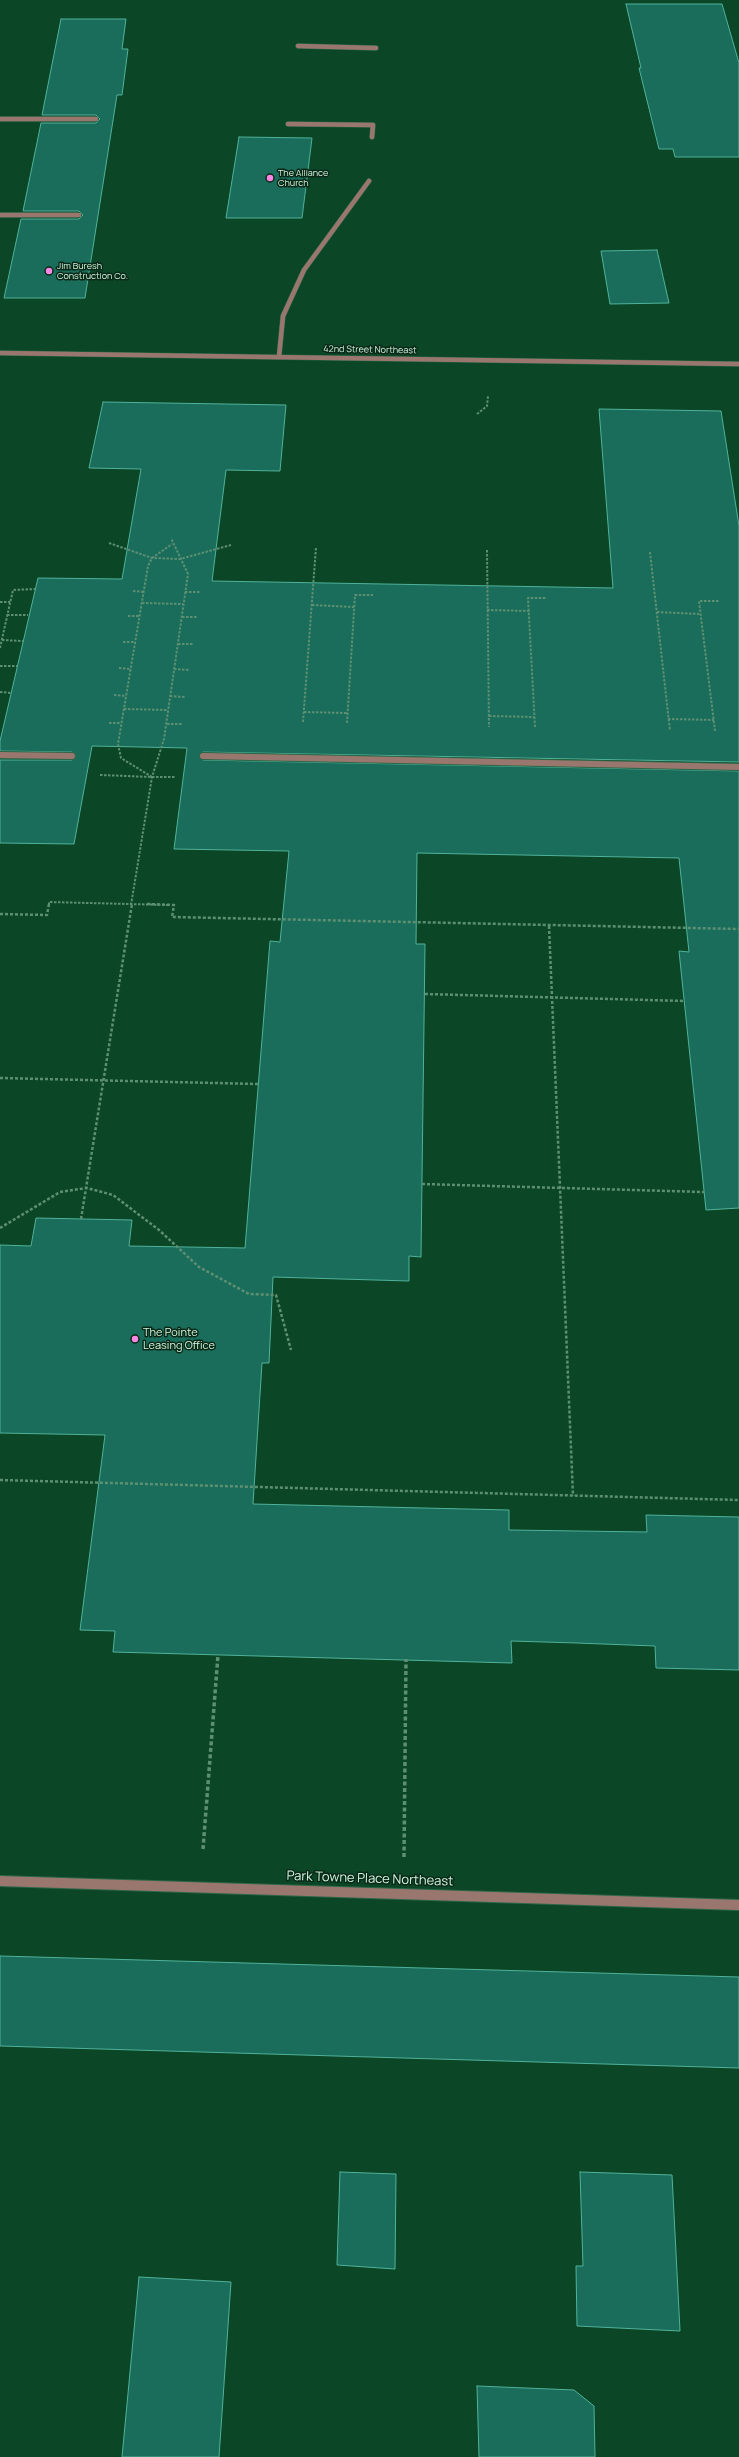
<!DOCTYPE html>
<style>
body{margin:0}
canvas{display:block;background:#0b4627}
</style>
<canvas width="739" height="2457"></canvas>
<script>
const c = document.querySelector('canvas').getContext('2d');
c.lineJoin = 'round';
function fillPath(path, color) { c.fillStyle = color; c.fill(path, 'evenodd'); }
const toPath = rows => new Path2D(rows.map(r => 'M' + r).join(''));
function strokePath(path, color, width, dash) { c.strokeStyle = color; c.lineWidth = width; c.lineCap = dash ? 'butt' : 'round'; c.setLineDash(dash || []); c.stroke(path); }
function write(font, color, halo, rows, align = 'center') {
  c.font = font + ' Manrope,sans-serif'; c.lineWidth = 3; c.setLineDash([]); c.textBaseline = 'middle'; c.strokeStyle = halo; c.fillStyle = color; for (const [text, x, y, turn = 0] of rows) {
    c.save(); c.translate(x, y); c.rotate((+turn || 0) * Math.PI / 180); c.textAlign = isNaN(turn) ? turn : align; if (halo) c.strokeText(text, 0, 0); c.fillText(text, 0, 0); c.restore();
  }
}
const building = toPath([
 [626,4,722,4,739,63,739,157,675,157,673,149,659,149,639,68,641,68,626,4],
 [61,19,126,19,122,49,128,49,122,95,117,95,85,298,4,298,21,219,79,219,83,215,79,211,23,211,41,123,96,123,100,119,96,115,42,115,61,19],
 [239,137,312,138,302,218,226,218,239,137],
 [657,250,669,303,610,304,601,251,657,250],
 [103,402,286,405,280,471,226,470,212,581,613,588,599,409,721,411,739,526,739,762,203,752,199,756,203,760,739,771,739,1208,706,1210,679,951,689,952,679,858,417,853,416,944,425,944,421,1257,409,1256,409,1281,273,1277,269,1363,262,1363,253,1504,509,1510,509,1530,647,1532,646,1515,739,1517,739,1670,656,1668,655,1646,577,1643,511,1641,512,1663,113,1652,115,1631,80,1630,105,1435,0,1433,0,1245,31,1246,36,1218,132,1220,129,1246,245,1248,270,941,280,942,289,851,174,849,187,748,92,746,74,844,0,843,0,760,72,760,76,756,72,752,0,751,0,741,38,578,122,579,141,469,89,468,103,402],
 [0,1956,739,1977,739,2068,0,2046,0,1956],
 [340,2172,396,2174,395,2269,337,2265,340,2172],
 [580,2172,672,2175,680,2331,577,2326,576,2266,583,2266,580,2172],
 [139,2277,231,2282,219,2457,122,2457,139,2277],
 [477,2386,574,2390,594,2406,595,2457,479,2457,477,2386]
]);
const pathFar2 = toPath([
 [477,414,487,406,488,396],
 [109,543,152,558,180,559,231,545],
 [487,550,489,727],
 [650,552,670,731],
 [133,591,144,592],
 [185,592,201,592],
 [0,602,10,602],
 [142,603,183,604],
 [312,605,354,607],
 [487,610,530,611],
 [657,612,699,614],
 [7,615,28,615],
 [128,616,140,616],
 [182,617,198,617],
 [2,640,23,641],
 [123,642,135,642],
 [178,644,194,644],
 [0,648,13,590,35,589],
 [0,666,17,666],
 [119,668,131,669],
 [174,669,190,670],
 [0,692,11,693],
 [114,695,126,696],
 [170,696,186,697],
 [124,709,168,710],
 [304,712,347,713],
 [489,716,534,717],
 [668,719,714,720],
 [303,722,316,547],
 [109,723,121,723],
 [347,723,355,595,373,595],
 [167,724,183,724],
 [535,727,528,598,547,598],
 [715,731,699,601,719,601],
 [100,775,152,777,121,758,118,744,148,566,152,558,172,544],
 [152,777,175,777],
 [49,905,49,902,168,905],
 [131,905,152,777,164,739,188,574,171,538]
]);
const pathFar1 = toPath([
 [147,904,174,905,172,917,739,929],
 [0,914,47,915,49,904],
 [549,926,573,1496],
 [425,994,685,1001],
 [0,1078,258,1084],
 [422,1184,704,1192],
 [81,1219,132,904],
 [0,1228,60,1192,87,1188,113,1195,159,1230,199,1267,249,1294,276,1295,291,1350],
 [0,1480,739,1500]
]);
const path = toPath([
 [203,1849,218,1655],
 [404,1857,406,1659]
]);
const serviceFar1 = toPath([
 [298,46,376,48],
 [0,119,96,119],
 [288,124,373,125,372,137],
 [0,215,79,215],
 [279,357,283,316,304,270,369,181]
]);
const service = toPath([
 [0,755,72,756],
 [203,756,739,767]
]);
const minor = toPath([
 [0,1881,739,1905]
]);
const tertiary = toPath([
 [0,353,739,364]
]);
const markers = [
 [270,178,4,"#fb87e5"],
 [49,271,4,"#fb87e5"],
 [135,1339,4,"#fb87e5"]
];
const farPoinames = [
 ["The Alliance",278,173],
 ["Church",278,183],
 ["Jim Buresh",57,266],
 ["Construction Co.",57,276]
];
const farStreetnames = [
 ["42nd Street Northeast",370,350,1]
];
const poiNames = [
 ["The Pointe",143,1333],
 ["Leasing Office",143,1346]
];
const nearStreetnames = [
 ["Park Towne Place Northeast",370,1879,2]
];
fillPath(building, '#1a6d5b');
strokePath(building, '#50b29a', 1);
strokePath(serviceFar1, '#2f6648', 5.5);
strokePath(service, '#2f6648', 8);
strokePath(minor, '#2f6648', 12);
strokePath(tertiary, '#2f6648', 5.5);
strokePath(pathFar2, '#5d8f72', 2, [2.5, 1.5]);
strokePath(pathFar1, '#5d8f72', 2.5, [3, 2]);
strokePath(path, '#5d8f72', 3.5, [4, 2.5]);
strokePath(serviceFar1, '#9a776e', 4.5);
strokePath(service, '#9a776e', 6);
strokePath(minor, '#9a776e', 10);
strokePath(tertiary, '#9a776e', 4.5);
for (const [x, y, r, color] of markers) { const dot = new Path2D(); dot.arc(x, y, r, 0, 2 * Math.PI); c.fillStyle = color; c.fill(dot); strokePath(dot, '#0a2817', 1.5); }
write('9px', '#d3f7de', '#0a2817', farPoinames, 'left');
write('9px', '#d3f7de', '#0a2817', farStreetnames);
write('11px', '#d3f7de', '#0a2817', poiNames, 'left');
write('13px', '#d3f7de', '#0a2817', nearStreetnames);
</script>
